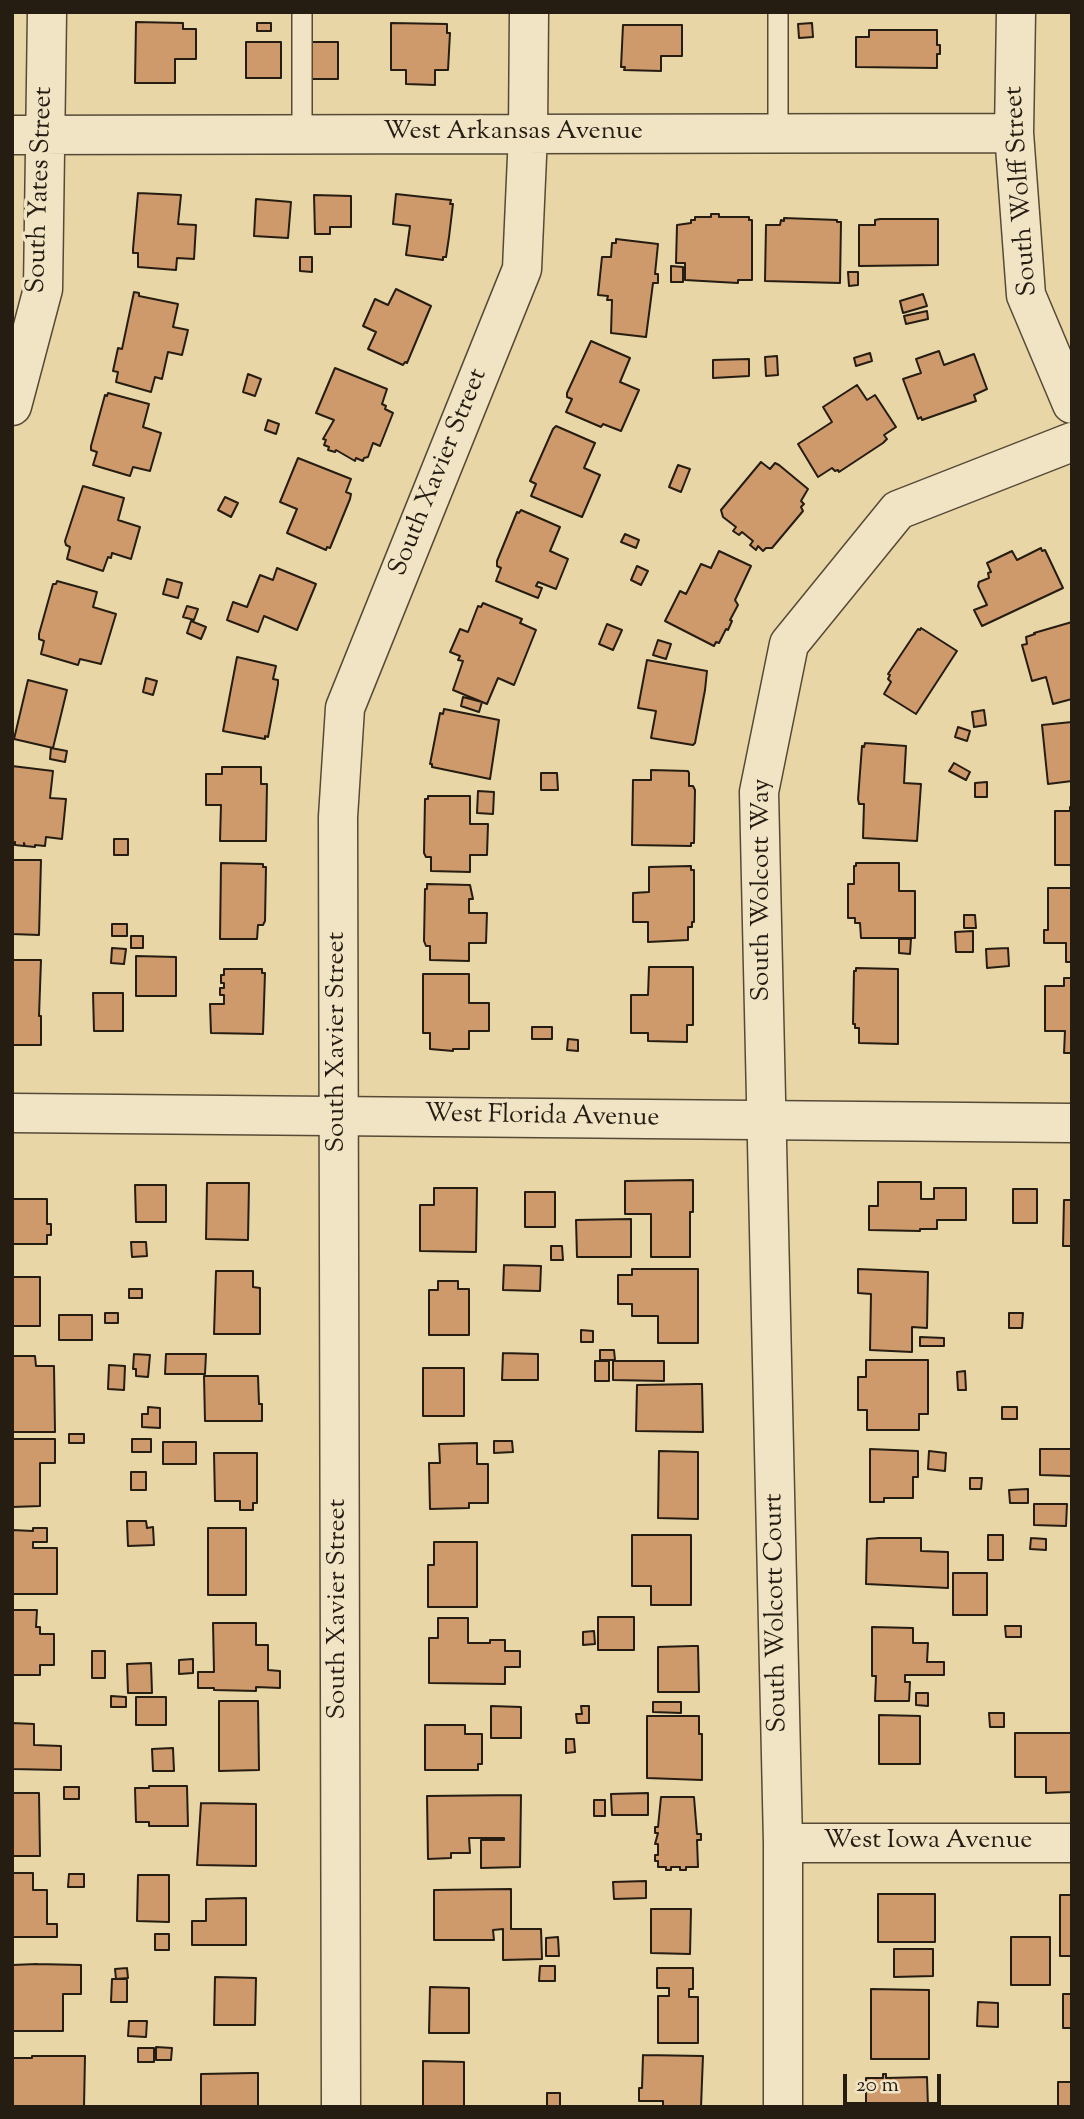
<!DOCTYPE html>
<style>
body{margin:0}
#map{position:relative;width:1084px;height:2119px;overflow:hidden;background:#e8d6a6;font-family:"Sorts Mill Goudy",serif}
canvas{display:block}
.frame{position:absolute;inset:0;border:14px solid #251c12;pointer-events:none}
.scale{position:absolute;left:843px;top:2074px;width:98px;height:32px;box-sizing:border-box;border:4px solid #251c12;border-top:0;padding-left:9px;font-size:21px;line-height:24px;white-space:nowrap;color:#251c12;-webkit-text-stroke:5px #f0e4c5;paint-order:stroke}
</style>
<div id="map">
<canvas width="1084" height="2119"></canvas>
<div class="frame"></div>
<div class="scale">20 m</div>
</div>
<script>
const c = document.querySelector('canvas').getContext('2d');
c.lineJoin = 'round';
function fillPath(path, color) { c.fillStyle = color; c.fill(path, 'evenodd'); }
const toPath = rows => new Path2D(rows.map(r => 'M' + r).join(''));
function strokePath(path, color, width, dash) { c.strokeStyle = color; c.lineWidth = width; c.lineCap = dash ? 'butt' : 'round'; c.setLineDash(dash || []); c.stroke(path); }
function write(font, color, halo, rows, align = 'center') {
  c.font = font + ' "Sorts Mill Goudy",serif'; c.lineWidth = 7; c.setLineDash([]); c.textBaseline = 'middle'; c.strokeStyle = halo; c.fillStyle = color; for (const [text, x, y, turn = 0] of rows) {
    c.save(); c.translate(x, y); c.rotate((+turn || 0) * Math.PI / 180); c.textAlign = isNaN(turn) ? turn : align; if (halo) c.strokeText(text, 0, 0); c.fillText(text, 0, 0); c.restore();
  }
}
const building = toPath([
 [136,22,183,23,183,29,196,29,196,59,175,59,175,83,135,83,136,22],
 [257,23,271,23,271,31,257,31,257,23],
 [391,23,447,24,447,33,450,33,448,70,435,70,435,85,406,84,406,70,391,70,391,23],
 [812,23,813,37,799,38,798,24,812,23],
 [623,25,682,25,682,56,661,56,661,71,624,70,625,67,621,67,623,25],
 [869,30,937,30,937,45,940,45,940,54,937,54,937,68,856,67,856,37,869,37,869,30],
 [246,42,281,42,281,78,246,78,246,42],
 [309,42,338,42,338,79,309,79,309,42],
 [138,193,181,195,178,224,196,225,194,259,177,258,176,270,138,267,138,253,133,253,133,249,138,193],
 [396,194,451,200,450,204,453,204,449,237,446,257,443,257,443,260,406,255,410,226,393,224,396,194],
 [314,195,351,196,351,227,330,227,330,234,315,234,314,195],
 [256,199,291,202,288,238,254,236,256,199],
 [711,214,719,214,719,217,749,217,749,220,752,220,752,280,738,280,738,283,685,280,685,263,676,263,677,225,691,223,691,220,695,220,695,217,711,217,711,214],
 [784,218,837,220,837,222,841,222,840,283,765,281,766,225,780,225,781,220,784,221,784,218],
 [880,219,938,219,938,265,859,266,859,225,875,225,875,220,880,219],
 [616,239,658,244,655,274,658,274,658,283,653,283,646,337,611,333,612,300,607,300,608,296,598,295,602,257,611,257,612,243,616,243,616,239],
 [300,257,312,257,312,272,300,271,300,257],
 [671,266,683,267,683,282,671,282,671,266],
 [848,272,858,272,858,285,849,286,848,272],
 [396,289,431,306,407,363,405,362,403,365,368,349,376,332,363,326,375,299,388,305,396,289],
 [134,292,139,293,139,296,178,304,173,327,188,330,182,355,168,352,162,379,155,377,151,392,116,382,118,372,113,371,118,348,122,349,134,292],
 [923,294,927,306,903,313,900,301,923,294],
 [927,311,928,319,906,324,904,316,927,311],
 [591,341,630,358,620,382,639,390,621,431,603,424,601,427,566,412,572,399,567,397,567,393,591,341],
 [939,351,944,365,974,354,987,389,974,395,976,401,922,420,921,417,918,419,903,379,921,373,916,359,939,351],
 [870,353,872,361,856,366,854,358,870,353],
 [777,356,778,375,766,376,765,357,777,356],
 [749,359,749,376,713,378,713,360,749,359],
 [335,368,387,389,382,404,386,406,385,409,393,413,380,446,373,443,368,457,364,458,363,461,356,458,355,461,336,450,335,452,328,450,329,447,324,445,326,440,323,439,334,420,316,413,335,368],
 [248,374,261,379,255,396,243,392,248,374],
 [857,385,867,400,875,395,896,427,884,435,887,439,883,443,839,472,838,470,835,471,832,468,818,477,798,444,832,422,823,407,857,385],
 [108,393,149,404,143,427,161,433,150,471,133,467,130,476,93,465,97,452,91,450,91,446,105,395,107,396,108,393],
 [268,420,279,424,276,434,265,430,268,420],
 [556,426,595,443,584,468,600,475,582,517,531,496,536,484,530,481,553,429,556,426],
 [298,458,351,479,346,492,351,494,350,499,330,548,327,547,326,550,287,533,297,509,280,502,298,458],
 [761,462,770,469,775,463,779,465,808,489,801,501,804,504,801,507,803,511,772,548,766,548,763,551,758,546,756,550,750,545,753,541,742,532,739,535,733,531,736,527,723,517,721,510,761,462],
 [678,465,690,469,681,492,669,487,678,465],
 [83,486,124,498,118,520,140,527,131,559,112,553,111,558,108,557,103,571,67,559,70,547,66,545,65,541,83,486],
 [225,497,238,503,231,517,218,510,225,497],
 [521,510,560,527,550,551,568,559,556,589,538,582,536,586,542,588,538,598,496,581,501,568,497,566,497,561,517,512,519,513,521,510],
 [625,534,639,540,636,548,621,542,625,534],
 [1041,548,1042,551,1045,550,1063,588,982,626,974,610,987,605,978,586,979,582,989,578,988,573,991,572,987,563,1012,551,1017,560,1041,548],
 [719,551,751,566,735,600,738,605,730,620,732,621,728,630,726,629,719,643,716,642,714,646,665,621,680,591,686,594,701,564,711,568,719,551],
 [637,566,648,571,641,585,631,580,637,566],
 [277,568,316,584,297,630,264,616,258,632,227,620,233,602,247,607,260,575,273,580,277,568],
 [167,579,182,583,178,598,163,594,167,579],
 [57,581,97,592,93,607,116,614,101,664,80,659,78,665,41,654,44,641,39,639,39,634,53,584,56,584,57,581],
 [483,603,522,619,520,623,536,630,514,685,498,678,487,704,453,690,463,661,458,660,460,656,450,652,460,629,468,632,478,606,481,607,483,603],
 [187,606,198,609,194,620,183,617,187,606],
 [191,621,206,627,201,639,187,633,191,621],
 [1072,622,1072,699,1053,704,1046,677,1032,681,1022,645,1027,644,1026,637,1035,634,1034,633,1072,622],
 [607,624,622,630,613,650,599,644,607,624],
 [921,628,957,651,916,714,884,694,891,682,888,679,890,675,888,674,918,629,920,630,921,628],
 [658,640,671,644,666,659,653,655,658,640],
 [237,657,276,666,273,679,278,680,278,684,268,737,265,736,265,739,223,731,237,657],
 [647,660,707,671,705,690,695,743,693,745,651,738,656,711,638,708,647,660],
 [146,678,157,681,153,695,143,692,146,678],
 [28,680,67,690,53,748,14,739,28,680],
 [463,697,482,702,479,712,461,706,463,697],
 [444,709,499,720,490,779,432,767,432,764,430,764,440,713,443,714,444,709],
 [984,710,986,725,974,727,972,712,984,710],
 [1072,722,1072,781,1048,784,1042,725,1072,722],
 [958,727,970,731,967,741,955,737,958,727],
 [865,743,906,746,904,783,921,784,917,841,863,838,864,804,859,804,858,799,862,746,864,747,865,743],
 [51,748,67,751,65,762,50,759,51,748],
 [954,763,970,772,966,780,949,771,954,763],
 [12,766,53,771,50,798,66,799,62,839,46,837,45,846,35,845,35,847,25,846,24,843,24,846,15,845,15,842,12,842,12,766],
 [222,767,261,767,261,784,267,784,266,841,220,841,221,805,206,805,206,774,222,774,222,767],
 [651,770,688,771,689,773,689,786,693,786,695,790,694,843,691,843,691,846,632,845,633,780,651,780,651,770],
 [541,773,557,773,558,790,541,790,541,773],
 [987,782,987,797,975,797,975,783,987,782],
 [478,791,494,792,493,814,477,813,478,791],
 [428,796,470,796,470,824,488,824,487,855,470,855,470,872,431,871,431,857,426,857,424,853,425,799,428,799,428,796],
 [1070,807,1072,807,1072,868,1070,865,1055,865,1055,811,1070,811,1070,807],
 [114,839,128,839,128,855,114,855,114,839],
 [12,860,41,860,39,935,12,934,12,860],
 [221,863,263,864,263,867,266,867,265,921,263,925,258,925,257,939,220,939,221,863],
 [856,863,899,863,899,891,915,891,915,938,861,938,860,923,855,923,855,918,848,918,848,884,854,884,854,866,856,866,856,863],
 [691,866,691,870,694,870,694,922,692,922,692,927,688,927,688,940,648,942,648,922,633,922,633,893,649,892,649,867,691,866],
 [427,884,470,885,473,899,469,899,469,913,487,913,486,943,469,943,469,961,430,960,430,946,426,946,424,941,425,889,427,889,427,884],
 [1048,888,1072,888,1072,962,1066,962,1066,943,1044,943,1044,930,1048,930,1048,888],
 [964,915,975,915,976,928,964,928,964,915],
 [112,924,127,924,127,936,112,936,112,924],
 [973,931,973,952,956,952,955,932,973,931],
 [131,936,143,936,143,948,131,948,131,936],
 [899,939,911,939,910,954,899,953,899,939],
 [112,948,126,949,124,964,111,963,112,948],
 [1008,948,1009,966,987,968,986,949,1008,948],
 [136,956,176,957,176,996,136,996,136,956],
 [12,960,41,960,39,1016,41,1016,41,1045,12,1045,12,960],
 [649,967,693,967,693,1025,687,1025,687,1042,648,1041,648,1033,631,1033,631,995,648,995,649,967],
 [856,968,898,969,898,1044,859,1043,859,1028,855,1028,855,1024,853,1024,854,971,856,971,856,968],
 [224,969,262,969,262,973,265,973,263,1034,211,1033,210,1004,224,1004,224,995,220,995,220,988,224,988,224,983,221,983,221,975,224,975,224,969],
 [423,974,469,974,469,1003,489,1003,489,1031,469,1031,469,1049,453,1049,453,1051,430,1049,430,1033,423,1033,423,974],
 [1064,978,1072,978,1072,1053,1064,1053,1065,1031,1045,1031,1045,986,1064,986,1064,978],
 [93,993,123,993,123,1031,94,1031,93,993],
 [532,1027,552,1027,552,1039,532,1039,532,1027],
 [568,1039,578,1040,578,1051,567,1050,568,1039],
 [693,1180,693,1212,690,1212,690,1257,651,1257,651,1214,625,1214,625,1181,693,1180],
 [878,1182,921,1182,921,1199,934,1199,934,1188,966,1188,966,1220,937,1220,937,1229,920,1229,920,1231,869,1230,869,1206,878,1206,878,1182],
 [207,1183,249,1183,248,1240,206,1239,207,1183],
 [135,1185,166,1185,166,1222,136,1222,135,1185],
 [434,1188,477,1188,476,1252,420,1251,420,1205,434,1205,434,1188],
 [1013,1189,1037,1189,1037,1223,1013,1223,1013,1189],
 [525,1192,555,1192,555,1227,525,1227,525,1192],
 [12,1199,47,1199,47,1224,51,1224,51,1235,47,1235,47,1244,12,1244,12,1199],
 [1064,1200,1072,1200,1072,1246,1063,1246,1064,1200],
 [631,1219,631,1257,577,1257,576,1220,631,1219],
 [131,1242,146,1242,147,1256,132,1257,131,1242],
 [551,1246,562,1246,563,1260,551,1260,551,1246],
 [504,1265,541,1266,540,1291,503,1290,504,1265],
 [632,1269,698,1269,698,1343,658,1343,658,1316,632,1316,632,1304,618,1304,618,1275,632,1275,632,1269],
 [858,1269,928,1272,927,1328,912,1327,912,1352,870,1350,871,1294,858,1293,858,1269],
 [216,1271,253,1271,253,1287,260,1288,260,1334,214,1334,216,1271],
 [12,1277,40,1277,40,1326,12,1326,12,1277],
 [438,1281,458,1281,458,1289,469,1289,469,1335,429,1335,429,1290,438,1290,438,1281],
 [129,1289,142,1289,142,1298,129,1298,129,1289],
 [105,1313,118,1313,118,1323,105,1323,105,1313],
 [1009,1313,1023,1313,1022,1328,1009,1328,1009,1313],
 [59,1315,92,1315,92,1340,59,1340,59,1315],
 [581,1330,593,1331,593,1342,581,1342,581,1330],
 [920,1337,944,1338,944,1346,920,1346,920,1337],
 [600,1350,614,1350,615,1360,600,1360,600,1350],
 [503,1353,538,1354,538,1380,502,1380,503,1353],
 [134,1354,150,1355,148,1377,136,1376,136,1369,133,1369,134,1354],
 [166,1354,206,1354,205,1374,165,1374,166,1354],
 [12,1356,35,1356,36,1366,54,1366,55,1432,12,1432,12,1356],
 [866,1360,928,1360,928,1414,919,1414,919,1430,867,1430,867,1410,858,1410,858,1377,866,1377,866,1360],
 [595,1361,609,1361,609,1381,595,1381,595,1361],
 [613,1361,664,1361,664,1381,613,1380,613,1361],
 [109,1365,125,1366,124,1390,108,1389,109,1365],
 [423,1368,464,1368,464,1416,423,1416,423,1368],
 [965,1371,966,1390,958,1390,957,1372,965,1371],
 [204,1376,258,1376,259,1404,262,1404,262,1421,205,1421,204,1376],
 [697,1384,702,1384,703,1432,636,1431,637,1385,697,1384],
 [148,1407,160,1408,160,1428,142,1427,142,1414,148,1414,148,1407],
 [1002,1407,1017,1407,1017,1419,1002,1419,1002,1407],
 [69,1434,84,1434,84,1443,69,1443,69,1434],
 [12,1439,55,1439,55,1463,40,1463,40,1506,12,1507,12,1439],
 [132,1439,151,1439,151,1452,132,1452,132,1439],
 [494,1441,512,1441,513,1452,494,1453,494,1441],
 [163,1442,196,1442,196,1464,163,1464,163,1442],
 [477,1443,477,1464,488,1464,488,1503,469,1503,469,1508,430,1509,429,1463,440,1463,439,1444,477,1443],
 [870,1449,918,1451,918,1477,913,1477,913,1498,884,1498,884,1502,870,1502,870,1449],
 [1040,1449,1072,1449,1072,1505,1071,1476,1040,1475,1040,1449],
 [659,1451,698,1452,698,1519,658,1518,659,1451],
 [929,1451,946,1453,945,1471,928,1469,929,1451],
 [214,1453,257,1453,257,1503,253,1503,253,1510,240,1510,240,1501,215,1501,214,1453],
 [131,1472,146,1472,146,1490,131,1490,131,1472],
 [970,1478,982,1478,981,1489,970,1489,970,1478],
 [1028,1489,1028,1503,1010,1503,1009,1490,1028,1489],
 [1034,1504,1067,1504,1066,1526,1034,1525,1034,1504],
 [127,1521,146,1521,147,1528,153,1527,154,1545,128,1546,127,1521],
 [33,1528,47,1528,47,1542,33,1542,33,1548,57,1548,57,1594,12,1594,12,1530,33,1531,33,1528],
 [208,1528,246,1528,246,1595,208,1595,208,1528],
 [632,1535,691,1535,691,1605,651,1605,651,1586,632,1586,632,1535],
 [988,1535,1003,1535,1003,1560,988,1560,988,1535],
 [879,1538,921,1538,921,1551,948,1552,948,1588,866,1584,867,1539,879,1538],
 [1031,1538,1046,1539,1046,1550,1030,1549,1031,1538],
 [434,1542,477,1542,477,1607,428,1607,428,1565,434,1565,434,1542],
 [953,1573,987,1573,987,1615,953,1615,953,1573],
 [12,1610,37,1610,36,1627,40,1627,40,1634,54,1634,54,1665,40,1665,40,1675,12,1675,12,1610],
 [598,1617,634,1617,634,1650,598,1650,598,1617],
 [438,1618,468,1618,468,1643,490,1643,490,1640,505,1640,505,1651,520,1651,520,1667,505,1667,505,1684,429,1683,429,1638,438,1638,438,1618],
 [213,1623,256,1623,256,1645,268,1645,268,1670,280,1671,280,1688,256,1687,256,1691,214,1690,214,1688,198,1688,198,1672,214,1672,213,1623],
 [1005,1626,1021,1626,1021,1637,1006,1637,1005,1626],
 [872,1627,913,1628,913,1643,928,1643,927,1662,944,1662,944,1675,905,1675,905,1682,910,1682,909,1701,875,1701,876,1676,872,1676,872,1627],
 [594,1631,595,1644,583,1645,583,1632,594,1631],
 [692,1646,698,1646,699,1692,658,1692,658,1647,692,1646],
 [92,1651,105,1651,105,1678,92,1678,92,1651],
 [193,1659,193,1673,179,1674,179,1660,193,1659],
 [151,1663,152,1693,128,1693,127,1664,151,1663],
 [916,1693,928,1693,928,1706,916,1705,916,1693],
 [111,1696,126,1697,126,1707,111,1707,111,1696],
 [136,1697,166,1697,166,1725,136,1725,136,1697],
 [219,1701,258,1701,259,1770,219,1771,219,1701],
 [653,1702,681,1702,681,1713,653,1712,653,1702],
 [491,1706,521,1707,521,1738,491,1738,491,1706],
 [581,1706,589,1706,589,1723,577,1723,576,1714,582,1714,581,1706],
 [989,1713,1004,1713,1004,1727,990,1727,989,1713],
 [879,1715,920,1716,920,1764,879,1764,879,1715],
 [647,1716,699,1716,699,1734,702,1734,702,1780,647,1778,647,1716],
 [12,1723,34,1724,34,1745,61,1746,61,1770,12,1769,12,1723],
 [425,1725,465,1725,465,1734,482,1734,482,1764,478,1764,478,1770,425,1770,425,1725],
 [1015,1733,1072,1733,1072,1792,1046,1793,1046,1777,1015,1777,1015,1733],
 [566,1739,574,1739,575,1752,566,1753,566,1739],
 [173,1748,174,1771,153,1771,152,1749,173,1748],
 [149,1786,187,1786,188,1826,149,1826,149,1822,136,1822,135,1788,149,1788,149,1786],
 [64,1787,79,1787,79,1799,64,1799,64,1787],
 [12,1793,39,1793,40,1856,12,1856,12,1793],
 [648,1793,648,1815,612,1815,611,1794,648,1793],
 [521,1795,520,1867,481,1868,481,1840,504,1840,504,1838,469,1838,470,1853,451,1853,451,1858,428,1859,427,1796,521,1795],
 [661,1797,694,1797,697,1834,701,1834,701,1840,697,1840,698,1867,686,1867,686,1870,680,1870,680,1867,671,1867,671,1870,666,1870,666,1867,658,1867,658,1861,655,1861,655,1855,658,1855,658,1844,655,1844,658,1833,655,1833,655,1827,658,1827,661,1797],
 [594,1800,605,1800,605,1816,594,1816,594,1800],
 [201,1803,256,1804,256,1866,197,1865,201,1803],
 [12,1873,33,1873,33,1890,47,1890,47,1924,57,1924,57,1937,12,1937,12,1873],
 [69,1874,84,1874,84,1887,68,1887,69,1874],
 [138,1875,169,1875,169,1922,137,1921,138,1875],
 [646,1881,646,1898,614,1899,613,1882,646,1881],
 [511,1889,511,1929,541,1929,542,1959,503,1960,503,1929,493,1930,494,1940,434,1940,434,1890,511,1889],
 [878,1894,935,1894,935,1942,878,1942,878,1894],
 [1060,1895,1072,1895,1072,1956,1060,1956,1060,1895],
 [246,1898,246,1945,192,1945,192,1921,206,1921,206,1899,246,1898],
 [651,1909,691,1909,690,1954,651,1953,651,1909],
 [155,1934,169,1934,169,1950,155,1950,155,1934],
 [558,1937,559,1956,546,1956,546,1938,558,1937],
 [1011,1937,1050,1937,1050,1985,1011,1985,1011,1937],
 [894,1949,933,1949,933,1976,894,1977,894,1949],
 [37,1964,81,1965,81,1994,63,1994,63,2031,12,2031,12,1965,37,1964],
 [540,1966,555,1966,555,1981,539,1981,540,1966],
 [127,1968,128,1978,116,1979,115,1969,127,1968],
 [657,1968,693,1968,693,1989,689,1989,689,1997,698,1997,698,2043,658,2043,658,1996,669,1996,669,1988,657,1988,657,1968],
 [215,1977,256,1978,255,2025,214,2025,215,1977],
 [112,1979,127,1979,127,2002,111,2002,112,1979],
 [430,1987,469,1988,469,2033,429,2033,430,1987],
 [871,1989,929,1990,929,2059,871,2059,871,1989],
 [1063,1994,1072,1994,1072,2028,1063,2028,1063,1994],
 [978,2002,998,2003,998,2027,977,2026,978,2002],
 [129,2021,147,2021,146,2037,128,2036,129,2021],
 [156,2047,172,2048,171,2060,156,2060,156,2047],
 [138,2048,154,2048,154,2062,138,2062,138,2048],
 [643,2055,703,2056,701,2107,663,2107,663,2101,639,2101,639,2088,642,2088,643,2055],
 [32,2056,85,2056,84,2107,12,2107,12,2058,32,2058,32,2056],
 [423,2061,464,2062,464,2107,423,2107,423,2061],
 [253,2073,258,2073,258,2107,201,2107,201,2074,253,2073],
 [883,2074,886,2074,886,2078,927,2077,928,2107,866,2107,866,2078,883,2078,883,2074],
 [1058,2082,1072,2082,1072,2107,1058,2107,1058,2082],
 [547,2093,560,2093,560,2107,547,2107,547,2093]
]);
const service = toPath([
 [778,12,778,134],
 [302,135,302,12]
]);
const minor = toPath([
 [1016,12,1014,133,1026,295,1072,404],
 [12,135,1014,133],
 [12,406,43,289,47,12],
 [783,1843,1072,1843],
 [341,2107,338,817,345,708,522,269,528,134,529,12],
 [783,2107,783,1843,759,792,789,644,898,510,1072,442]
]);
const tertiary = toPath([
 [12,1113,1072,1123]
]);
const streetNames = [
 ["West Arkansas Avenue",513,134],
 ["South Yates Street",42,190,-88],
 ["South Wolff Street",1023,191,-94],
 ["South Xavier Street",440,473,-68],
 ["South Wolcott Way",764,890,-90],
 ["South Xavier Street",339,1042,-90],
 ["West Florida Avenue",542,1118,1],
 ["South Xavier Street",340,1609,-90],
 ["South Wolcott Court",778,1613,-91],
 ["West Iowa Avenue",928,1843]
];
fillPath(building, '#cf9a6b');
strokePath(building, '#251c12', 2);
strokePath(service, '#564a37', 22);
strokePath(minor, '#564a37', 41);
strokePath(tertiary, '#564a37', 41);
strokePath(service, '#f0e4c5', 19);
strokePath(minor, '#f0e4c5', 38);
strokePath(tertiary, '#f0e4c5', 38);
write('26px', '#251c12', '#f0e4c5', streetNames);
</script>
